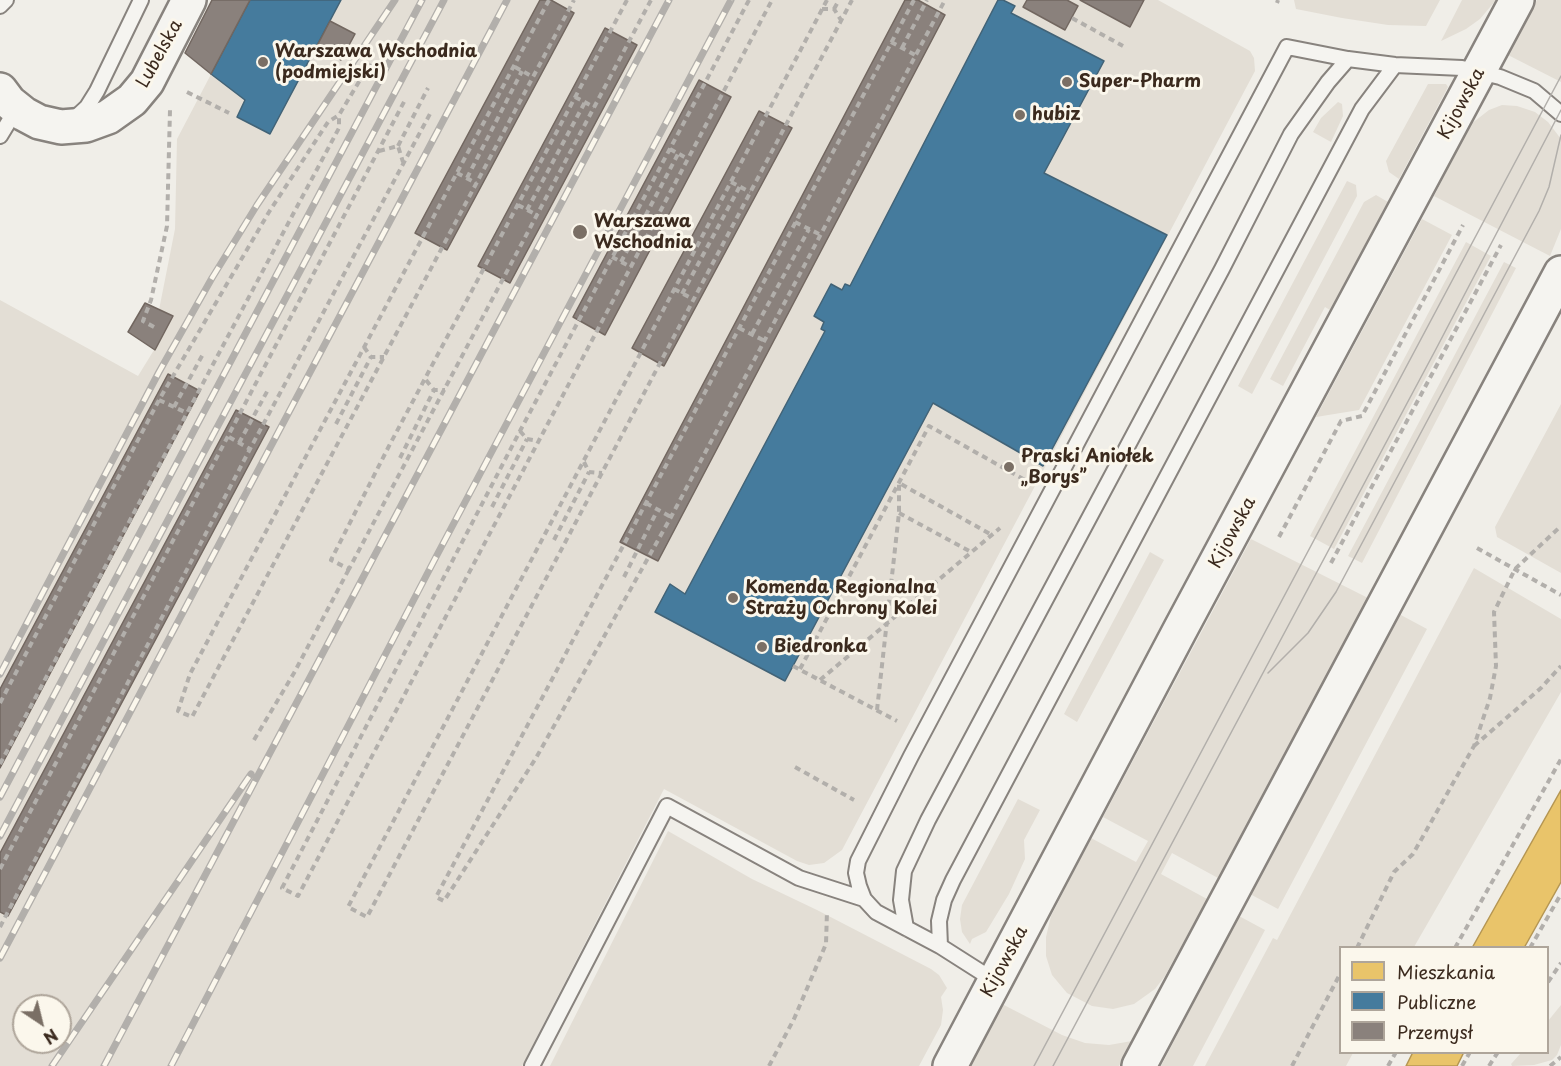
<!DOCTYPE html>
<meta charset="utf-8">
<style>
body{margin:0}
#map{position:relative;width:1561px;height:1066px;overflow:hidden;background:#f0eee8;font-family:"Playpen Sans",sans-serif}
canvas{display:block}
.legend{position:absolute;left:1339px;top:946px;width:210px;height:108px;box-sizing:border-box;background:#fbf7ec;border:2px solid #aea59a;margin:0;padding:8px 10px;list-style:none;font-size:18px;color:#3b2a1e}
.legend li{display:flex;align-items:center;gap:12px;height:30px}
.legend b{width:30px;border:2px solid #aea59a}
.north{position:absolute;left:12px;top:994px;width:60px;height:60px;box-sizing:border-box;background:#fbf7ec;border:2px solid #aea59a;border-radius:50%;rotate:145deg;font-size:16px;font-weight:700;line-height:24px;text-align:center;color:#3b2a1e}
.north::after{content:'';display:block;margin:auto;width:21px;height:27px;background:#7a6f65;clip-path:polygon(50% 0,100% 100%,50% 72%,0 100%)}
</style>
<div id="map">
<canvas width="1561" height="1066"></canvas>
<ul class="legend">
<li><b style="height:16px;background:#e9c46a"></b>Mieszkania</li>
<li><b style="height:16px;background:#457b9d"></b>Publiczne</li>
<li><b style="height:16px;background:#8a817c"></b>Przemysł</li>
</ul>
<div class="north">N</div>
</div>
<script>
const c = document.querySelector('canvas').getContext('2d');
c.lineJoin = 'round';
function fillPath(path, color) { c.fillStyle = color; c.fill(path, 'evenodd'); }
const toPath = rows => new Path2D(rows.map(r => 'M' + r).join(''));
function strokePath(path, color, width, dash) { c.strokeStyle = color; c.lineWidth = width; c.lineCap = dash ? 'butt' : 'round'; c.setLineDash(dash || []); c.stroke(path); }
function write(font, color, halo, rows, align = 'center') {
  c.font = font + ' "Playpen Sans",sans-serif'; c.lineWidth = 6; c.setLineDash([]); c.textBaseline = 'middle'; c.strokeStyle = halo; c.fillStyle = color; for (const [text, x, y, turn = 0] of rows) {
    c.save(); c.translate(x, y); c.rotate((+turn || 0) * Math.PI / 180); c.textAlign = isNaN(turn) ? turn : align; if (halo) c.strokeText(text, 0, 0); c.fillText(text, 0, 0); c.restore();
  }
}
const built = toPath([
 [250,0,1158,0,1250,51,1254,58,1255,71,842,850,824,863,809,865,797,861,664,789,522,1066,0,1066,0,300,138,376,154,350,159,310,175,229,177,139],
 [24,1006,60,1006,60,1042,24,1042],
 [1294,0,1440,0,1426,26,1388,25,1342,18,1296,9],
 [1462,0,1496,0,1480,19,1466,29,1441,41],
 [1537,0,1561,0,1561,82,1508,55],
 [1428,84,1446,84,1448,87,1399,179,1389,172,1386,161],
 [1338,102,1342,104,1343,116,1331,142,1313,132,1321,118],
 [1502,105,1517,106,1535,112,1548,122,1561,139,1561,229,1550,256,1434,196,1471,124,1489,110],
 [1347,181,1356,185,1357,196,1252,394,1238,386],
 [1376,195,1388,202,1330,310,1325,307,1283,386,1270,379,1364,202],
 [1422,219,1452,235,1359,410,1316,417],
 [1466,242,1491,256,1334,549,1310,536],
 [1504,262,1516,268,1362,563,1348,556],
 [1561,404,1561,573,1497,537,1495,527],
 [1251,539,1368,598,1218,878,1172,853,1161,874,1207,899,1165,976,1155,989,1134,1004,1113,1009,1092,1006,1067,993,1052,975,1046,956,1046,937,1051,916,1091,838,1136,862,1148,841,1103,817],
 [1150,552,1164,560,1077,722,1064,714],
 [1474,568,1561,619,1561,692,1414,947,1340,948,1340,1052,1353,1053,1346,1066,1205,1066,1273,938,1277,940],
 [1399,614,1427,629,1278,909,1250,894],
 [1018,799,1040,810,1024,840,1025,859,1009,894,986,932,972,939,970,944,962,932,960,919,962,905],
 [668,831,752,879,817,910,931,969,939,975,947,988,941,997,943,1010,941,1025,919,1066,550,1066],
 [1239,916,1265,930,1193,1066,1161,1066],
 [1002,1004,1062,1035,1085,1043,1109,1045,1132,1041,1119,1066,969,1066],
 [1561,1005,1561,1045,1557,1055,1552,1060,1534,1065,1512,1066,1511,1064,1521,1053,1548,1052,1548,1021]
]);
const homes = toPath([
 [1561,790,1561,882,1524,948,1472,948,1561,790],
 [1413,1052,1464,1052,1457,1066,1406,1066,1413,1052]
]);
const public = toPath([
 [250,0,341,0,270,134,237,117,245,100,211,74,250,0],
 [998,0,1003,0,1015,6,1011,13,1104,61,1044,173,1167,235,1043,466,933,403,785,681,655,612,670,584,685,594,825,331,821,329,824,322,814,316,831,284,842,290,845,284,850,286,998,0]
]);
const industry = toPath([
 [212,0,250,0,211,74,185,53,212,0],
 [540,0,551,0,574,13,447,250,415,233,540,0],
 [905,0,918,0,945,15,658,561,620,542,905,0],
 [1027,0,1067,0,1078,6,1065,30,1023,7,1027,0],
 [1080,0,1144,0,1130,27,1080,0],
 [330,21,355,34,341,60,317,46,330,21],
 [605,28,637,45,510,283,478,266,605,28],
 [699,80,731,97,605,335,573,317,699,80],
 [759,111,792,128,664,366,632,348,759,111],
 [145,303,173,316,155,350,128,332,145,303],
 [168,374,200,391,0,768,0,689,168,374],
 [236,410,269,427,8,916,0,912,0,853,236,410]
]);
const path = toPath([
 [549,0,190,674,178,711,192,717,574,0],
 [627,0,389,446,331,560,349,569,651,0],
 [749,0,520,431,282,888,298,896,772,0],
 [827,0,348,907,367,917,852,0],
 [914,0,436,897,444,901,536,758,671,517,945,0],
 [1277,3,1278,0],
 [822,9,834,9,841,20],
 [834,9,839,0],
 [1072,18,1123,46],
 [891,42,915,55],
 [902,48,927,0],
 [515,67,533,77],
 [187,92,229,113],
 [575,97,594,107],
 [398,146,428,88],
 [670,149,688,159],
 [379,151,398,146,403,162],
 [457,173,476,183],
 [467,178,522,71],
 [731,182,750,192],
 [518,205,537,215],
 [527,210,585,102],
 [795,222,819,234],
 [612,257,631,267],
 [621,262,678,154],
 [674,289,693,299],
 [682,294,740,186],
 [154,327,143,321,151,300,167,226,170,110],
 [739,328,763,340],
 [752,334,809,229],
 [364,347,371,357,384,357],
 [426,380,434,390,445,390],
 [159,400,187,413],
 [174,407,203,354],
 [336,424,371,357],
 [520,431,527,439,539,441],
 [229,437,250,449],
 [239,443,269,388],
 [400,458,434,390],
 [584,462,589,472,602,473],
 [646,503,671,517],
 [492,507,527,439],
 [899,513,971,552],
 [1279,537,1341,421,1362,416,1463,225],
 [554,540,589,472],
 [1477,548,1561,595],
 [1331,563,1501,245],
 [624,577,658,509],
 [793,666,897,721],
 [800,669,929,426,1025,480],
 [820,680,1000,528],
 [0,703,159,400,269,212,328,122,339,115,372,60],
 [877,710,899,513,899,483,992,535],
 [254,740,294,673,349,569],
 [1474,746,1541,688,1561,666],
 [0,764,339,128,339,116],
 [795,767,854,800],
 [0,869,405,100],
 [0,927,250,449,431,112],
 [1357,948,1394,872,1413,854,1474,746,1490,698,1496,666,1494,612,1515,569,1561,526],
 [1455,948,1561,759],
 [1530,948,1561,894],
 [1548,982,1561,963],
 [769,1066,794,1019,826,944,827,911],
 [1292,1066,1340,974],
 [1388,1066,1396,1052],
 [1462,1066,1470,1052],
 [1489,1066,1498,1052],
 [1550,1066,1561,1057]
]);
const lane = toPath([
 [0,6,6,0],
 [73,120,87,107,97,91,141,0],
 [0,136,17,108],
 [906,928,901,900,904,871,928,820,1222,269,1291,134,1328,82,1348,59],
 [940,946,939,921,944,900,953,880,1362,109,1395,65],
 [995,981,940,946,876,912,864,899,859,886,856,873,858,861,911,756,1287,47,1348,59,1395,65,1462,68,1500,77,1534,91,1561,114],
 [532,1066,667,806,799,878,864,899]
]);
const secondary = toPath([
 [0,90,9,102,24,114,39,122,61,127,86,125,108,117,132,100,147,82,189,0],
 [950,1066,1180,630,1517,0],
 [1139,1066,1561,273]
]);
const tram = toPath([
 [1268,673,1308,633,1336,592,1539,211,1549,187,1561,135],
 [1034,1066,1561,76],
 [1053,1066,1436,349,1561,110]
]);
const rail = toPath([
 [0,674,159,372,212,278,257,205,395,0],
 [0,797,422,0],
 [0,836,444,0],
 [0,958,507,0],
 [52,1066,251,774],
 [104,1066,669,0],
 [171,1066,437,555,731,0]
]);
const markers = [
 [263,62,6,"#7a6f65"],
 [1067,82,6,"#7a6f65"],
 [1020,115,6,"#7a6f65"],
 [580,232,8,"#7a6f65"],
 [1009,467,6,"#7a6f65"],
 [733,598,6,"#7a6f65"],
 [762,647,6,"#7a6f65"]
];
const poiNames = [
 ["Warszawa Wschodnia",275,52],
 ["(podmiejski)",275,73],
 ["Super-Pharm",1079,82],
 ["hubiz",1032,115],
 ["Warszawa",594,222],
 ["Wschodnia",594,243],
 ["Praski Aniołek",1021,457],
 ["„Borys”",1021,478],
 ["Komenda Regionalna",745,588],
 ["Straży Ochrony Kolei",745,609],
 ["Biedronka",774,647]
];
const streetNames = [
 ["Lubelska",160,54,-61],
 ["Kijowska",1462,104,-62],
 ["Kijowska",1233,533,-62],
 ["Kijowska",1005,962,-62]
];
fillPath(built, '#e3ded5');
fillPath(homes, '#e9c46a');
strokePath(homes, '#b59653', 1.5);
fillPath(public, '#457b9d');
strokePath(public, '#426377', 1.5);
fillPath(industry, '#8a817c');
strokePath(industry, '#726760', 1.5);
strokePath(lane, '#88837e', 18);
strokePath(secondary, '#88837e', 38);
strokePath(path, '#b2afab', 4, [6, 4.5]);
strokePath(lane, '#f5f4f0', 14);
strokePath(secondary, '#f5f4f0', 33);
strokePath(tram, '#b2afab', 1.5);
strokePath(rail, '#b2afab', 7);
strokePath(rail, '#fbf7ec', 4.5, [14]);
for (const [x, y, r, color] of markers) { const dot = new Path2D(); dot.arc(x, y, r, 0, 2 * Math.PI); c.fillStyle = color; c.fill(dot); strokePath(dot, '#fbf7ec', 2); }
write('bold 18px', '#3b2a1e', '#fbf7ec', poiNames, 'left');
write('18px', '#3b2a1e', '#fbf7ec', streetNames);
</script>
